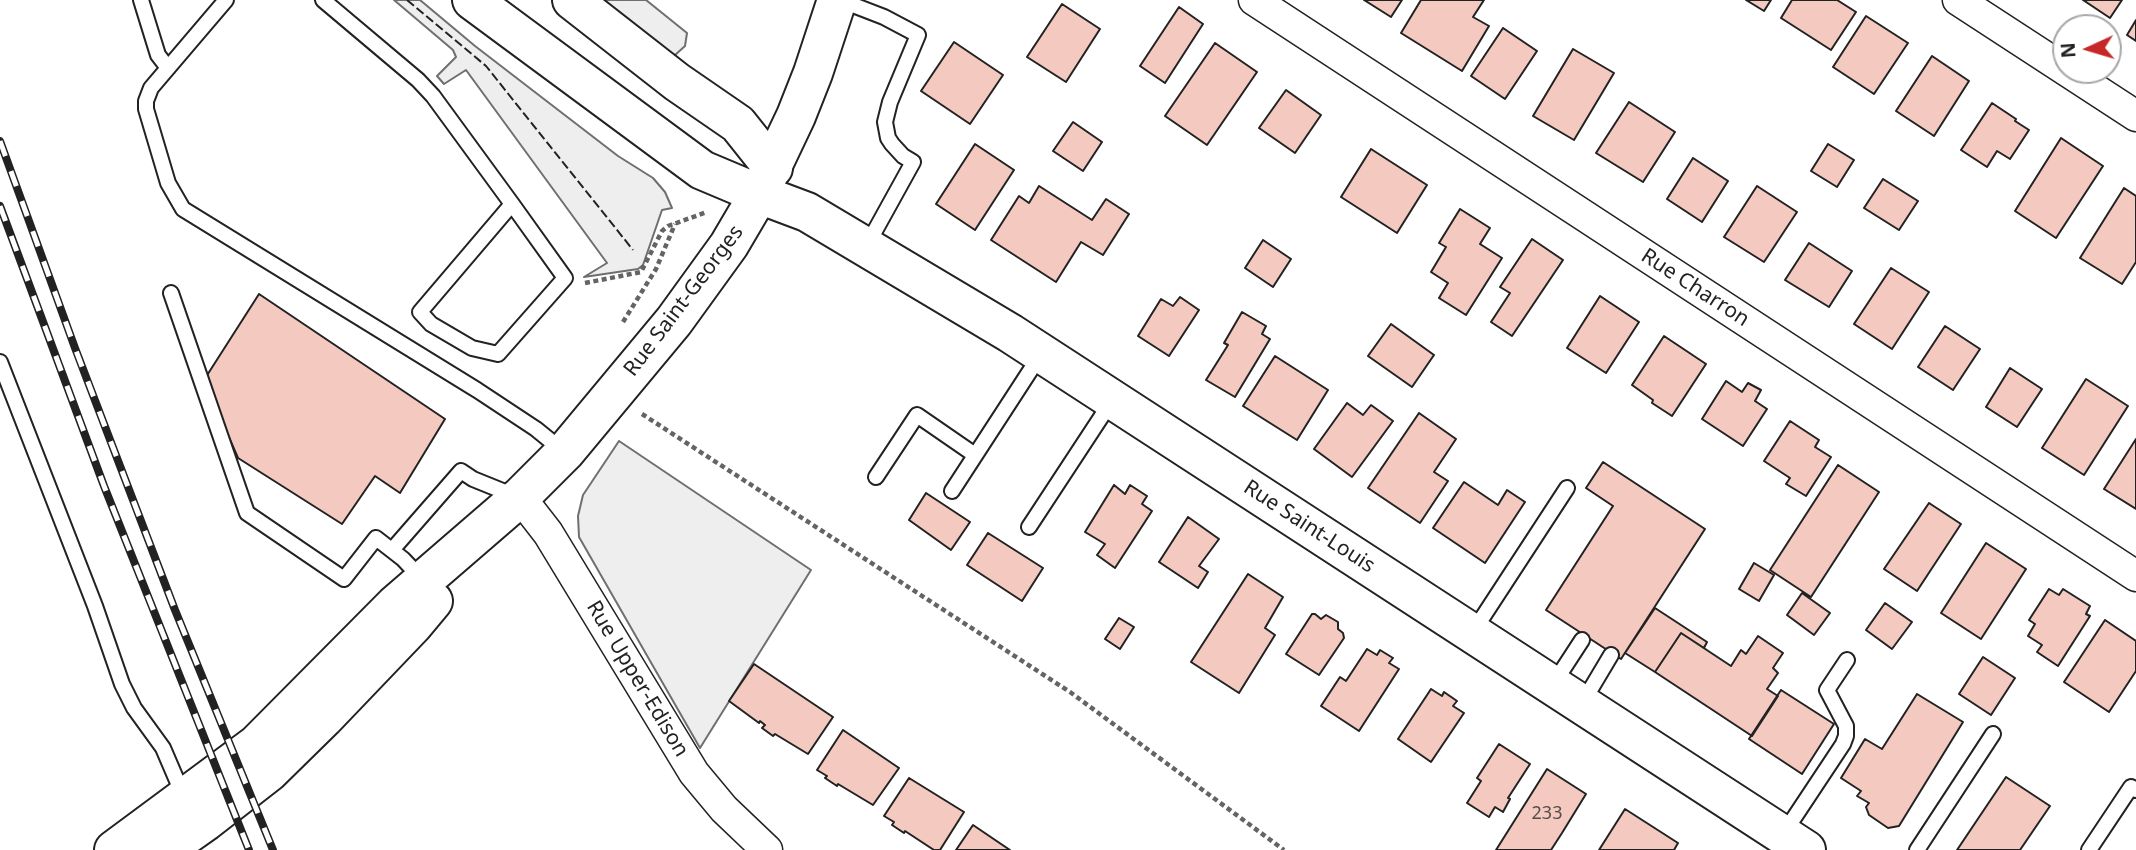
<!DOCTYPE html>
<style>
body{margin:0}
#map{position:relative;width:2136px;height:850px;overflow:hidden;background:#fff;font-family:"Noto Sans",sans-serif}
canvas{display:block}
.north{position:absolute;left:2052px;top:14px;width:70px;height:70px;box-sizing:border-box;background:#fff;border:2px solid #a7a7a7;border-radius:50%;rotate:266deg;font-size:19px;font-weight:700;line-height:28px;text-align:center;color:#222}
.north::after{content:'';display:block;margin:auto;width:24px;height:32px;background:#c62828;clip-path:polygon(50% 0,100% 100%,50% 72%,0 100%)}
</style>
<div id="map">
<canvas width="2136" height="850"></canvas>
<div class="north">N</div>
</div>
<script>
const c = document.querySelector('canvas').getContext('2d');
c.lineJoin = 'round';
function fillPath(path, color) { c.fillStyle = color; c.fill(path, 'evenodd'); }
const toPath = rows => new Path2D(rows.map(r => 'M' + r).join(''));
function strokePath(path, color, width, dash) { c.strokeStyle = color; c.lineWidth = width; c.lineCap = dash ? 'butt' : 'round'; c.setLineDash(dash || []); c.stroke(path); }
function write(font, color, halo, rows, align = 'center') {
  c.font = font + ' "Noto Sans",sans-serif'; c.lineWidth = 5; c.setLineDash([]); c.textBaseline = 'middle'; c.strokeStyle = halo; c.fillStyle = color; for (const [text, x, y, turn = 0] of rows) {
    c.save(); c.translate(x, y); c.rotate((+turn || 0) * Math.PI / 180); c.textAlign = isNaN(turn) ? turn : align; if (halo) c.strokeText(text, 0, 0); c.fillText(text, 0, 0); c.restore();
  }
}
const green = toPath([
 [394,0,420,0,475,46,618,156,653,178,665,192,672,208,662,210,643,265,638,269,584,277,607,263,466,70,444,84,437,76,456,57,453,50,394,0],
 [598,0,646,0,687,33,685,46,674,56,598,0],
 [619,441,811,570,700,748,579,537,578,516,583,495,619,441]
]);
const building = toPath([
 [1364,0,1402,0,1391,17,1364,0],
 [1421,0,1484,0,1473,17,1489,26,1462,71,1401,33,1421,0],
 [1746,0,1771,0,1764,11,1746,0],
 [1792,0,1837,0,1856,12,1831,50,1781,18,1792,0],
 [2083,0,2122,0,2110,18,2083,0],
 [1062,4,1100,29,1066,82,1027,57,1062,4],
 [1179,7,1203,24,1165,83,1140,66,1179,7],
 [1866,16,1908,43,1874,94,1833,67,1866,16],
 [2136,20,2136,41,2127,35,2136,20],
 [1503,28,1537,51,1505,99,1471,76,1503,28],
 [954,42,1003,75,970,124,921,91,954,42],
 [1215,43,1257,72,1207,145,1165,116,1215,43],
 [1573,49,1614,73,1574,140,1533,116,1573,49],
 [1932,56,1969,81,1934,136,1896,111,1932,56],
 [1286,90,1321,115,1295,153,1259,128,1286,90],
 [1629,102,1675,132,1643,182,1596,153,1629,102],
 [1992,103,2016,119,2015,121,2029,130,2010,159,1997,151,1987,167,1961,150,1992,103],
 [1073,122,1102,142,1083,171,1053,151,1073,122],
 [2061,138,2103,166,2056,238,2015,211,2061,138],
 [975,144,1014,170,975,230,936,204,975,144],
 [1828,144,1854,160,1837,187,1811,171,1828,144],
 [1371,149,1427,185,1397,233,1341,197,1371,149],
 [1693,158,1728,181,1702,222,1667,199,1693,158],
 [1883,179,1918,201,1899,230,1864,208,1883,179],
 [1039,186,1092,220,1106,199,1129,214,1103,255,1081,242,1056,282,991,240,1019,196,1029,203,1039,186],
 [1757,186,1797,212,1764,262,1724,237,1757,186],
 [2124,188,2136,196,2136,262,2122,284,2080,258,2124,188],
 [1460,209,1490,228,1480,244,1502,258,1466,315,1439,298,1448,283,1431,272,1446,247,1439,243,1460,209],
 [1532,239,1563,260,1512,336,1491,322,1510,293,1500,287,1532,239],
 [1263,240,1291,259,1273,287,1245,268,1263,240],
 [1809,243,1852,271,1829,307,1785,280,1809,243],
 [1891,268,1929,292,1892,349,1854,324,1891,268],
 [259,294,445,419,400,493,375,476,342,524,238,458,204,380,259,294],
 [1600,296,1639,322,1606,373,1567,348,1600,296],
 [1180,297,1199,310,1169,356,1138,336,1161,299,1173,306,1180,297],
 [1242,312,1266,326,1262,334,1270,339,1235,397,1206,380,1228,345,1224,343,1242,312],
 [1391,324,1434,355,1412,387,1368,356,1391,324],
 [1945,326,1980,349,1953,390,1918,367,1945,326],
 [1664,336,1706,364,1672,416,1652,403,1653,400,1632,385,1664,336],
 [1275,356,1328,390,1297,440,1243,406,1275,356],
 [2010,368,2042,389,2017,427,1986,407,2010,368],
 [2086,379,2128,406,2084,475,2042,448,2086,379],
 [1726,381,1742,392,1748,383,1761,390,1755,401,1767,409,1743,446,1702,419,1726,381],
 [1347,403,1363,415,1371,405,1393,421,1352,477,1314,449,1347,403],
 [1419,413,1456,439,1434,472,1448,481,1420,523,1368,488,1419,413],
 [1790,421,1819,440,1815,447,1831,457,1806,496,1786,484,1790,478,1764,461,1790,421],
 [2136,439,2136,509,2104,489,2136,439],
 [1603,462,1705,529,1621,659,1546,610,1613,506,1586,488,1603,462],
 [1838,465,1879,492,1811,597,1770,570,1838,465],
 [1464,482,1498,505,1507,490,1525,502,1485,563,1433,528,1464,482],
 [1114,485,1125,494,1130,485,1147,496,1142,504,1152,511,1115,568,1097,555,1105,544,1085,532,1114,485],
 [926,493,970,522,951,550,909,520,926,493],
 [1929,503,1961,524,1917,591,1884,569,1929,503],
 [1188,517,1219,539,1199,566,1208,572,1198,588,1159,562,1188,517],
 [988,533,1043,568,1022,601,967,565,988,533],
 [1986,543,2026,569,1981,639,1941,613,1986,543],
 [1754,563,1774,575,1759,601,1739,589,1754,563],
 [1248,574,1283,597,1265,628,1275,635,1239,693,1191,662,1248,574],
 [2049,589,2059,595,2063,589,2090,606,2086,614,2090,616,2058,666,2037,652,2042,645,2028,636,2035,624,2029,620,2049,589],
 [1802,593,1830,613,1814,635,1787,615,1802,593],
 [1885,603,1912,622,1892,649,1866,630,1885,603],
 [1655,608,1707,642,1704,648,1681,633,1655,672,1625,653,1655,608],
 [1312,614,1315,614,1321,619,1326,615,1338,622,1338,629,1343,633,1344,638,1319,675,1286,654,1312,614],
 [1119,618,1134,627,1120,649,1105,639,1119,618],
 [2105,620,2136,641,2136,671,2109,712,2064,682,2105,620],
 [1681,633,1731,666,1741,650,1746,654,1758,636,1783,653,1773,668,1778,673,1767,689,1778,696,1752,736,1655,672,1681,633],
 [1367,649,1377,655,1380,650,1393,658,1389,663,1399,669,1359,731,1321,706,1340,677,1346,681,1367,649],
 [1983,657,2015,678,1991,715,1959,694,1983,657],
 [754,664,833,717,808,754,775,734,773,736,762,728,765,725,760,721,759,723,729,701,754,664],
 [1431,689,1442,696,1444,692,1457,701,1453,706,1464,713,1431,762,1398,739,1431,689],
 [1781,690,1834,724,1802,774,1749,739,1781,690],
 [1917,694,1963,722,1899,826,1888,828,1869,815,1866,807,1869,803,1857,796,1861,791,1841,778,1865,739,1882,749,1917,694],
 [843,730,899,768,873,805,838,784,837,786,825,778,827,776,817,770,843,730],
 [1499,744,1530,764,1508,798,1510,799,1503,812,1495,807,1489,817,1467,803,1481,781,1477,778,1499,744],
 [1547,769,1586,794,1562,833,1551,850,1496,850,1547,769],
 [2006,777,2050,806,2020,850,1957,850,2006,777],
 [909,778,964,812,940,850,934,850,905,831,904,833,892,825,894,822,884,816,909,778],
 [1625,809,1678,843,1674,850,1599,850,1625,809],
 [973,825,1010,850,956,850,973,825]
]);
const path = toPath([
 [585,283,641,272,662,231,668,226,707,212],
 [623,322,656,269,675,224],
 [642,414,1070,692,1284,850]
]);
const lane = toPath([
 [141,0,158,55,168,68],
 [226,0,151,88,146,101,146,109,168,183,183,209,477,390,536,429,563,451],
 [323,0,418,80,433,96,512,204,565,278,498,354,472,348,431,324,420,312,512,204],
 [840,0,884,17,918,35,890,102,885,122,888,138,892,144,903,156,913,162,866,247],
 [171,293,247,513,344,579,376,538,403,559,422,579],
 [0,362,95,606,122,684,134,708,163,748,184,797],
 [876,477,917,415,975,455],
 [952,491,1041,354],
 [1029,527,1111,402],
 [392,550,461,471,473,479,515,496],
 [1473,632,1567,488],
 [1554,683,1582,640],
 [1583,702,1611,655],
 [1784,833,1843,744,1846,736,1846,726,1827,690,1847,660],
 [1917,850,1993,734],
 [2089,850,2131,787,2136,790]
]);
const street = toPath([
 [1254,0,2136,576],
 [1958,0,2136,116],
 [520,497,548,533,694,773,724,809,767,850]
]);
const secondary = toPath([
 [114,850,257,744,395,605,520,497,565,452,674,321,729,245,759,194],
 [165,850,206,821,269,772,324,718,413,625,433,601]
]);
const primary = toPath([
 [837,0,813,73,796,116,759,194,807,212,1010,333,1806,850]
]);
const highway = toPath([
 [472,0,702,170,759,194],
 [572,0,677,82,738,124,773,168]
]);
const rail = toPath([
 [0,141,75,348,175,610,273,850],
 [0,206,104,486,249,850]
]);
const fence = toPath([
 [407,0,486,66,633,250]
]);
const numberNames = [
 ["233",1547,814]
];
const streetNames = [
 ["Rue Charron",1695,288,33],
 ["Rue Saint-Georges",684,301,-53],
 ["Rue Saint-Louis",1309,527,33],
 ["Rue Upper-Edison",637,679,59]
];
fillPath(green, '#eee');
strokePath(green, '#6f6f6f', 2);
fillPath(building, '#f3c9c0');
strokePath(building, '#222', 2);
strokePath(lane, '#222', 18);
strokePath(street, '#222', 33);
strokePath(secondary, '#222', 42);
strokePath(primary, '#222', 42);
strokePath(highway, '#222', 42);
strokePath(path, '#646464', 4.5, [5, 3.5]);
strokePath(lane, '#fff', 14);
strokePath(street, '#fff', 30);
strokePath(secondary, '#fff', 38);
strokePath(primary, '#fff', 38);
strokePath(highway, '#fff', 38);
strokePath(rail, '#222', 8);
strokePath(rail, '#fff', 5, [16]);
strokePath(fence, '#222', 2, [9, 3.5]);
write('18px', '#564c4a', null, numberNames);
write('21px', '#222', '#fff', streetNames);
</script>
